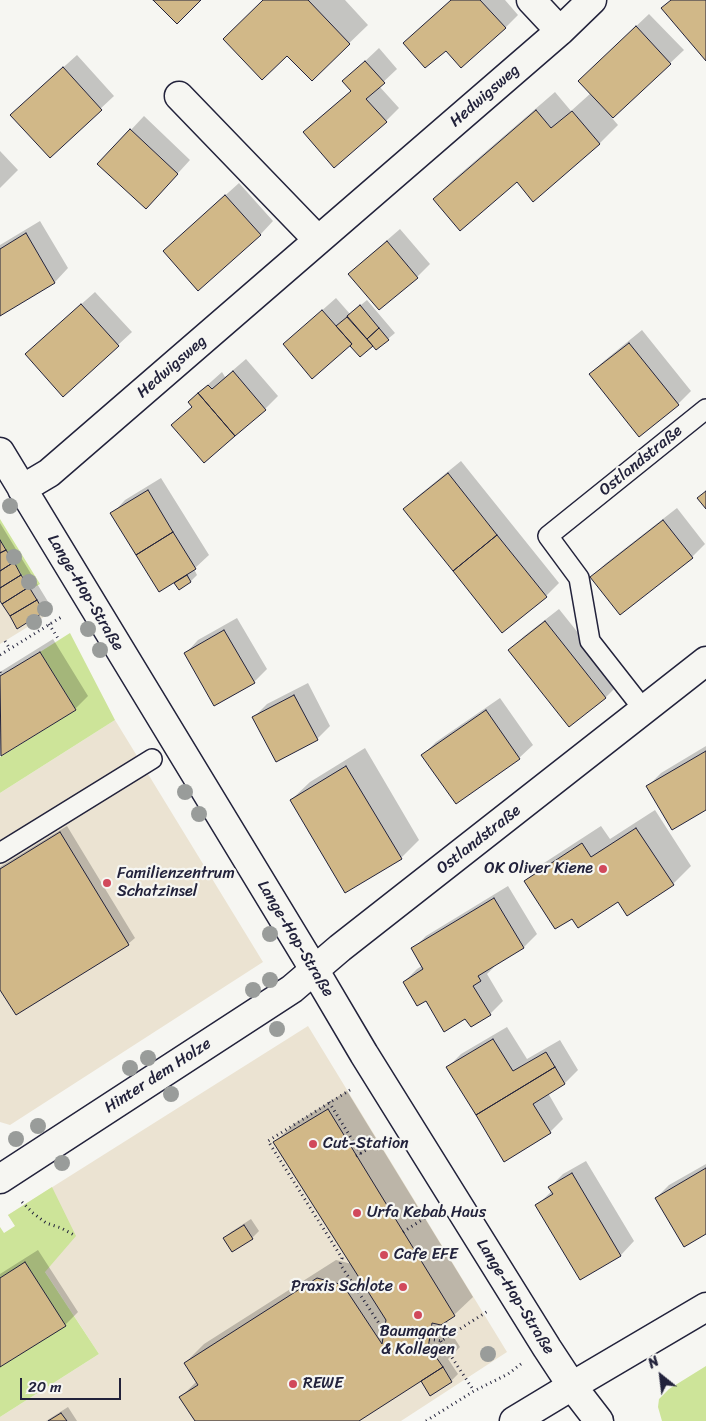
<!DOCTYPE html>
<meta charset="utf-8">
<style>
body{margin:0}
#map{position:relative;width:706px;height:1421px;overflow:hidden;background:#f6f6f2;font-family:Sriracha,sans-serif}
canvas{display:block}
.north{position:absolute;left:636px;top:1351px;width:50px;height:50px;-webkit-text-stroke:4px #f6f6f2;paint-order:stroke;rotate:331deg;font-size:14px;font-weight:700;line-height:20px;text-align:center;color:#22223b}
.north::after{content:'';display:block;margin:auto;width:18px;height:22px;background:#22223b;clip-path:polygon(50% 0,100% 100%,50% 72%,0 100%)}
.scale{position:absolute;left:20px;top:1378px;width:101px;height:22px;box-sizing:border-box;border:2px solid #22223b;border-top:0;padding-left:6px;font-size:15px;line-height:18px;white-space:nowrap;color:#22223b;-webkit-text-stroke:4px #f6f6f2;paint-order:stroke}
</style>
<div id="map">
<canvas width="706" height="1421"></canvas>
<div class="north">N</div>
<div class="scale">20 m</div>
</div>
<script>
const c = document.querySelector('canvas').getContext('2d');
c.lineJoin = 'round';
function fillPath(path, color) { c.fillStyle = color; c.fill(path, 'evenodd'); }
const toPath = rows => new Path2D(rows.map(r => 'M' + r).join(''));
function strokePath(path, color, width, dash) { c.strokeStyle = color; c.lineWidth = width; c.lineCap = dash ? 'butt' : 'round'; c.setLineDash(dash || []); c.stroke(path); }
function write(font, color, halo, rows, align = 'center') {
  c.font = font + ' Sriracha,sans-serif'; c.lineWidth = 4.5; c.setLineDash([]); c.textBaseline = 'middle'; c.strokeStyle = halo; c.fillStyle = color; for (const [text, x, y, turn = 0] of rows) {
    c.save(); c.translate(x, y); c.rotate((+turn || 0) * Math.PI / 180); c.textAlign = isNaN(turn) ? turn : align; if (halo) c.strokeText(text, 0, 0); c.fillText(text, 0, 0); c.restore();
  }
}
const built = toPath([
 [0,540,47,615,0,644],
 [115,720,263,962,10,1125,0,1122,0,793],
 [308,1026,507,1352,401,1421,0,1421,0,1417,99,1354,8,1215]
]);
const green = toPath([
 [0,519,40,584,31,589,0,540],
 [70,633,115,720,0,793,0,757,76,710,40,652],
 [52,1187,76,1236,45,1272,99,1354,0,1417,0,1367,65,1326,25,1263,0,1278,0,1227,4,1233,15,1226,8,1215],
 [706,1366,706,1421,662,1421,658,1407,659,1399,669,1389]
]);
const shadow = toPath([
 [264,0,345,0,368,25,312,79],
 [452,0,505,0,518,15,505,28],
 [649,14,684,50,612,118,618,125,600,143,534,200,517,181,434,199,453,180,555,92,571,111,591,93,593,67],
 [379,48,397,69,379,86,399,108,386,121,318,119,352,90,344,81],
 [77,55,114,96,50,156,25,102],
 [144,116,190,160,159,194,99,164],
 [0,151,18,170,0,188],
 [239,183,273,221,260,235,178,238],
 [40,221,68,268,55,282,0,314,0,245],
 [400,229,430,264,417,277,350,274,363,261],
 [95,292,132,332,64,395,40,341],
 [336,298,350,314,367,300,395,333,376,349,373,345,357,341,284,344],
 [642,330,691,391,678,404,590,374,604,361],
 [246,359,278,396,265,409,204,461,173,425,193,406,190,402,203,389,222,372,225,377],
 [461,461,559,583,546,596,404,509,418,496],
 [161,478,209,555,194,569,197,575,191,581,176,583,180,579,112,514,125,500],
 [677,508,705,544,692,557,620,613,592,577,605,564],
 [0,523,50,605,44,611,18,627,0,599],
 [559,609,619,684,606,697,569,726,510,651,523,637],
 [237,618,267,669,254,682,185,654,198,640],
 [53,639,88,696,75,709,0,755,0,672],
 [308,683,330,726,317,739,253,718,267,704],
 [500,698,533,745,519,758,456,803,423,755,436,742],
 [706,746,706,808,648,786,661,773],
 [365,748,419,840,401,858,291,800,310,782],
 [655,810,691,866,673,884,618,900,573,917,525,882,544,863,601,826,610,839],
 [67,826,135,938,128,944,0,988,0,867],
 [508,886,537,934,524,947,493,966,494,967,487,974,503,1001,490,1014,466,1017,426,999,404,982,417,969,423,965,413,949,426,936],
 [507,1027,527,1059,560,1040,578,1070,565,1083,548,1093,563,1119,550,1132,448,1067,461,1054],
 [347,1091,473,1297,454,1315,448,1319,444,1337,455,1339,460,1347,448,1359,458,1374,451,1381,421,1379,357,1421,196,1421,181,1397,197,1381,185,1363,204,1344,336,1260,352,1264,275,1142,294,1124],
 [586,1161,634,1241,621,1255,580,1278,537,1205,552,1191,550,1187,563,1174],
 [706,1164,706,1232,656,1198,669,1185],
 [251,1219,259,1231,252,1238,232,1251,225,1239,231,1232],
 [38,1250,78,1312,65,1325,0,1366,0,1274],
 [68,1407,77,1421,46,1421]
]);
const building = toPath([
 [153,0,201,0,177,24,153,0],
 [263,0,308,0,350,44,312,81,287,56,262,80,223,39,263,0],
 [451,0,480,0,506,28,461,68,446,51,425,68,403,43,451,0],
 [671,0,706,0,706,61,661,8,671,0],
 [636,26,671,64,613,118,578,81,636,26],
 [365,61,385,83,366,99,387,122,334,168,303,132,351,91,342,81,365,61],
 [63,67,102,110,50,158,10,115,63,67],
 [536,110,551,128,572,111,600,144,533,202,517,182,460,231,433,199,536,110],
 [130,129,178,174,146,209,97,164,130,129],
 [225,195,261,235,198,291,163,251,225,195],
 [26,233,55,283,0,316,0,249,26,233],
 [387,241,418,278,379,310,348,274,387,241],
 [81,304,119,346,63,397,25,354,81,304],
 [360,305,379,328,367,339,347,316,360,305],
 [322,310,352,344,312,379,283,344,322,310],
 [347,317,373,346,360,357,350,346,352,344,336,326,347,317],
 [379,328,389,340,376,350,367,339,379,328],
 [629,343,679,405,639,437,589,374,629,343],
 [233,371,266,410,235,436,198,393,208,385,212,389,233,371],
 [198,393,235,436,204,463,171,425,192,407,188,402,198,393],
 [448,473,497,535,453,571,403,509,448,473],
 [148,490,173,532,136,555,110,513,148,490],
 [706,491,706,509,697,498,706,491],
 [663,520,693,558,620,615,590,577,663,520],
 [173,532,196,569,159,592,136,555,173,532],
 [497,535,547,597,502,633,453,571,497,535],
 [0,540,6,550,0,553,0,540],
 [6,550,14,562,0,571,0,553,6,550],
 [14,562,21,575,0,588,0,571,14,562],
 [21,575,29,587,2,604,0,601,0,588,21,575],
 [187,575,191,582,179,590,174,583,187,575],
 [29,587,37,600,10,616,2,604,29,587],
 [37,600,44,612,17,629,10,616,37,600],
 [545,621,606,698,569,727,508,650,545,621],
 [224,630,255,683,214,706,184,653,224,630],
 [40,652,76,710,1,756,0,676,40,652],
 [294,695,318,740,276,762,252,717,294,695],
 [486,710,520,759,456,804,421,755,486,710],
 [706,751,706,810,672,830,646,786,706,751],
 [346,766,402,859,345,893,290,800,346,766],
 [636,828,674,885,627,916,618,902,578,928,572,919,555,929,524,881,582,843,591,857,636,828],
 [60,832,129,945,16,1015,0,990,0,869,60,832],
 [494,898,524,948,478,976,481,981,473,986,491,1015,471,1027,465,1019,444,1032,426,1001,417,1006,403,982,423,969,411,948,494,898],
 [493,1039,513,1071,546,1052,555,1067,476,1115,446,1067,493,1039],
 [555,1067,565,1084,533,1104,551,1133,504,1162,476,1115,555,1067],
 [328,1109,455,1316,441,1325,432,1323,427,1355,436,1357,443,1367,359,1421,195,1421,179,1397,198,1385,184,1363,317,1278,343,1285,382,1344,386,1320,273,1142,328,1109],
 [706,1168,706,1234,684,1247,655,1198,706,1168],
 [572,1173,621,1256,580,1280,535,1205,553,1194,548,1187,572,1173],
 [244,1225,253,1239,232,1252,223,1238,244,1225],
 [25,1262,66,1326,0,1367,0,1278,25,1262],
 [443,1367,452,1382,430,1396,421,1381,443,1367],
 [61,1413,67,1421,48,1421,61,1413]
]);
const path = toPath([
 [49,624,59,640],
 [5,641,10,649],
 [0,655,63,616],
 [0,672,1,675],
 [350,1090,268,1141,342,1258,340,1264,384,1331],
 [329,1102,361,1154],
 [356,1156,381,1141],
 [22,1202,33,1213,46,1223,61,1228,76,1236],
 [403,1232,428,1216],
 [429,1339,441,1341,488,1311],
 [441,1341,474,1391],
 [426,1421,474,1391,508,1374,521,1364]
]);
const lane = toPath([
 [644,710,590,641,579,578,548,536,706,409],
 [0,853,152,759]
]);
const street = toPath([
 [531,0,560,31],
 [179,96,318,240],
 [0,452,315,971,364,1054,547,1348,572,1386],
 [22,489,49,473,560,31,592,0],
 [0,1179,292,989,340,948,706,661]
]);
const secondary = toPath([
 [572,1386,599,1421],
 [514,1421,572,1386,706,1307]
]);
const trees = [
 [10,506],
 [14,557],
 [29,582],
 [45,609],
 [34,622],
 [88,629],
 [100,650],
 [185,792],
 [199,814],
 [270,934],
 [270,980],
 [253,990],
 [277,1029],
 [148,1058],
 [130,1068],
 [171,1094],
 [38,1126],
 [16,1139],
 [62,1163],
 [488,1354]
];
const markers = [
 [603,869,5,"#d1495b"],
 [107,883,5,"#d1495b"],
 [313,1144,5,"#d1495b"],
 [357,1213,5,"#d1495b"],
 [384,1255,5,"#d1495b"],
 [403,1287,5,"#d1495b"],
 [418,1315,5,"#d1495b"],
 [293,1384,5,"#d1495b"]
];
const streetNames = [
 ["Hedwigsweg",485,96,-41],
 ["Hedwigsweg",172,367,-41],
 ["Ostlandstraße",641,461,-39],
 ["Lange-Hop-Straße",85,593,59],
 ["Ostlandstraße",479,840,-38],
 ["Lange-Hop-Straße",295,939,59],
 ["Hinter dem Holze",158,1076,-33],
 ["Lange-Hop-Straße",515,1297,58]
];
const poiNames = [
 ["OK Oliver Kiene",593,869,"right"],
 ["Familienzentrum",117,874],
 ["Schatzinsel",117,892],
 ["Cut-Station",323,1144],
 ["Urfa Kebab Haus",367,1213],
 ["Cafe EFE",394,1255],
 ["Praxis Schlote",393,1287,"right"],
 ["Baumgarte",418,1332,"center"],
 ["& Kollegen",418,1350,"center"],
 ["REWE",303,1384]
];
fillPath(built, '#ebe3d2');
fillPath(green, '#cde499');
fillPath(shadow, '#0003');
fillPath(building, '#d1b888');
strokePath(building, '#22223b', 1);
strokePath(lane, '#22223b', 22);
strokePath(street, '#22223b', 31);
strokePath(secondary, '#22223b', 31);
strokePath(path, '#22223b', 3, [1, 4]);
strokePath(lane, '#f6f6f2', 19);
strokePath(street, '#f6f6f2', 28);
strokePath(secondary, '#f6f6f2', 28);
c.fillStyle = '#999c9a';
for (const [x, y] of trees) { c.beginPath(); c.arc(x, y, 8, 0, 2 * Math.PI); c.fill(); }
for (const [x, y, r, color] of markers) { const dot = new Path2D(); dot.arc(x, y, r, 0, 2 * Math.PI); c.fillStyle = color; c.fill(dot); strokePath(dot, '#f6f6f2', 2); }
write('16px', '#22223b', '#f6f6f2', streetNames);
write('16px', '#22223b', '#f6f6f2', poiNames, 'left');
</script>
